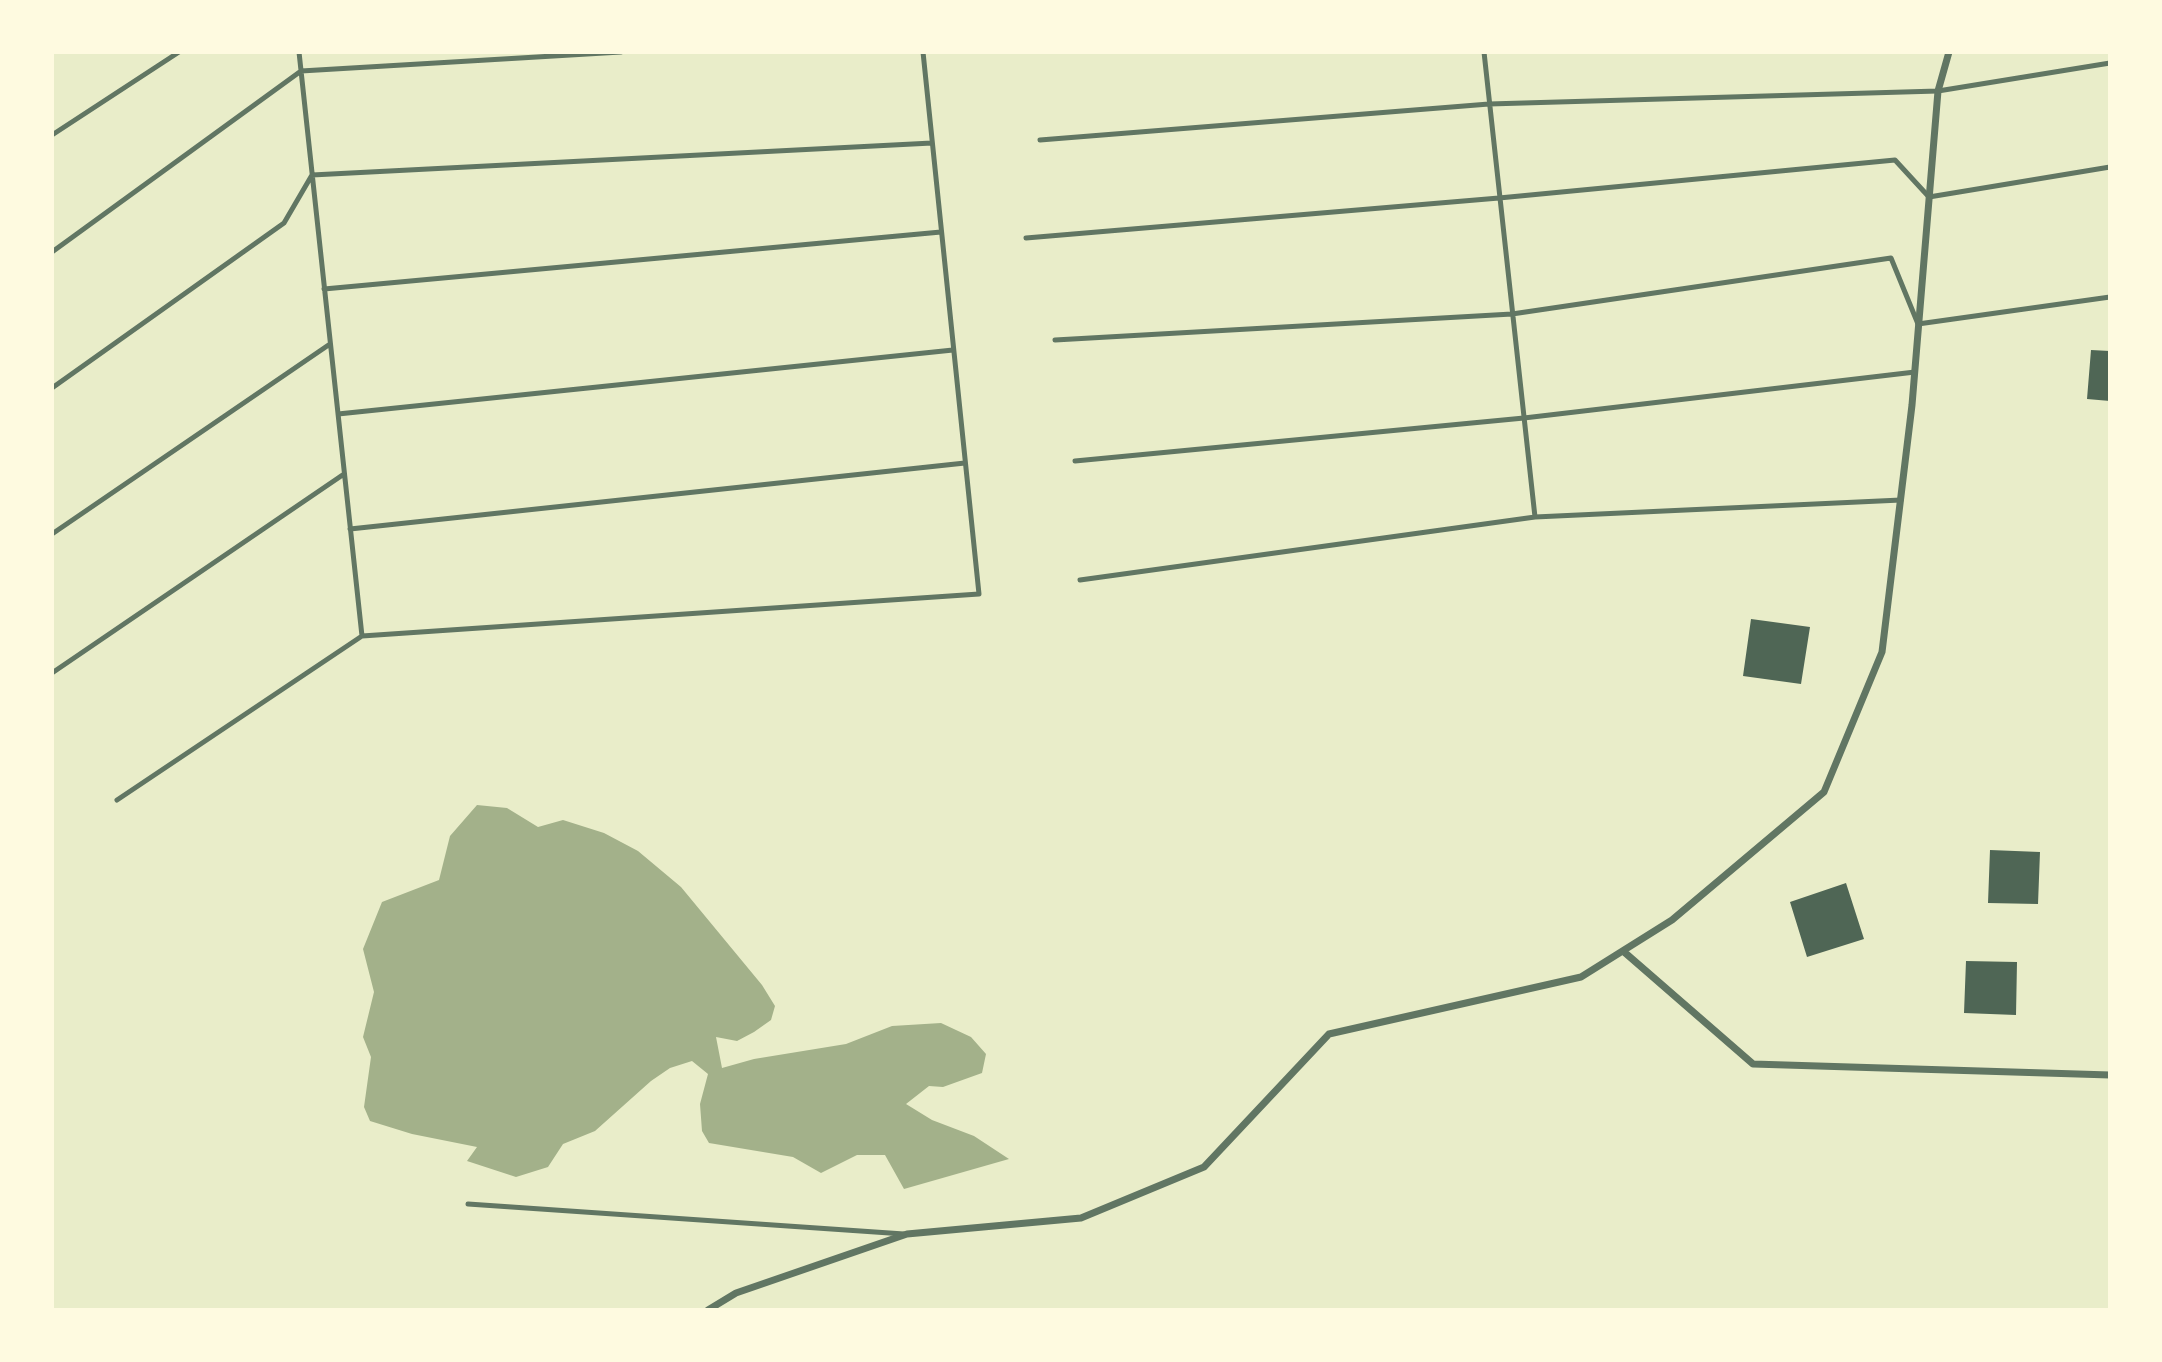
<!DOCTYPE html>
<style>
body{margin:0}
#map{position:relative;width:2162px;height:1362px;overflow:hidden;background:#e9edc9;font-family:"PT Sans Narrow",sans-serif}
canvas{display:block}
.frame{position:absolute;inset:0;border:54px solid #fefae0;pointer-events:none}
</style>
<div id="map">
<canvas width="2162" height="1362"></canvas>
<div class="frame"></div>
</div>
<script>
const c = document.querySelector('canvas').getContext('2d');
c.lineJoin = 'round';
function fillPath(path, color) { c.fillStyle = color; c.fill(path, 'evenodd'); }
const toPath = rows => new Path2D(rows.map(r => 'M' + r).join(''));
function strokePath(path, color, width, dash) { c.strokeStyle = color; c.lineWidth = width; c.lineCap = dash ? 'butt' : 'round'; c.setLineDash(dash || []); c.stroke(path); }
const water = toPath([
 [477,805,507,808,538,827,563,820,604,833,638,851,681,887,762,985,775,1006,771,1020,754,1032,737,1041,716,1037,722,1068,754,1059,846,1044,892,1026,941,1023,971,1037,986,1054,982,1073,943,1087,929,1086,906,1104,932,1120,974,1136,1009,1159,904,1189,885,1155,857,1155,821,1173,793,1157,709,1143,702,1131,700,1104,708,1074,692,1061,670,1068,651,1081,595,1131,563,1144,548,1167,516,1177,467,1161,477,1147,412,1134,370,1121,364,1107,371,1057,363,1037,374,992,363,949,382,902,439,880,450,836]
]);
const building = toPath([
 [2091,350,2110,351,2110,401,2087,399],
 [1751,619,1810,627,1801,684,1743,676],
 [1990,850,2040,852,2038,904,1988,903],
 [1846,883,1864,939,1807,957,1790,902],
 [1966,961,2017,962,2016,1015,1964,1013]
]);
const service = toPath([
 [299,52,362,636],
 [1484,52,1535,517],
 [52,135,179,52],
 [1040,140,1489,104,1938,91,2110,63],
 [1026,238,1499,198,1895,160,1929,197,2110,167],
 [52,252,301,71,621,52],
 [324,289,941,232],
 [1055,340,1512,314,1891,258,1918,324,2110,297],
 [52,388,284,223,312,175,932,143],
 [338,414,953,350],
 [1075,461,1524,418,1915,372],
 [350,529,965,463],
 [52,534,330,344],
 [1080,580,1535,517,1901,500],
 [52,673,344,474],
 [117,800,362,636,979,594,923,52],
 [468,1204,904,1234]
]);
const minor = toPath([
 [1623,951,1753,1064,2110,1075],
 [708,1310,736,1293,907,1234,1081,1218,1204,1167,1329,1034,1581,977,1672,920,1824,792,1882,652,1912,405,1938,91,1949,52]
]);
fillPath(water, '#a3b18a');
fillPath(building, '#4f6655');
strokePath(service, '#617663', 5);
strokePath(minor, '#617663', 7);
</script>
